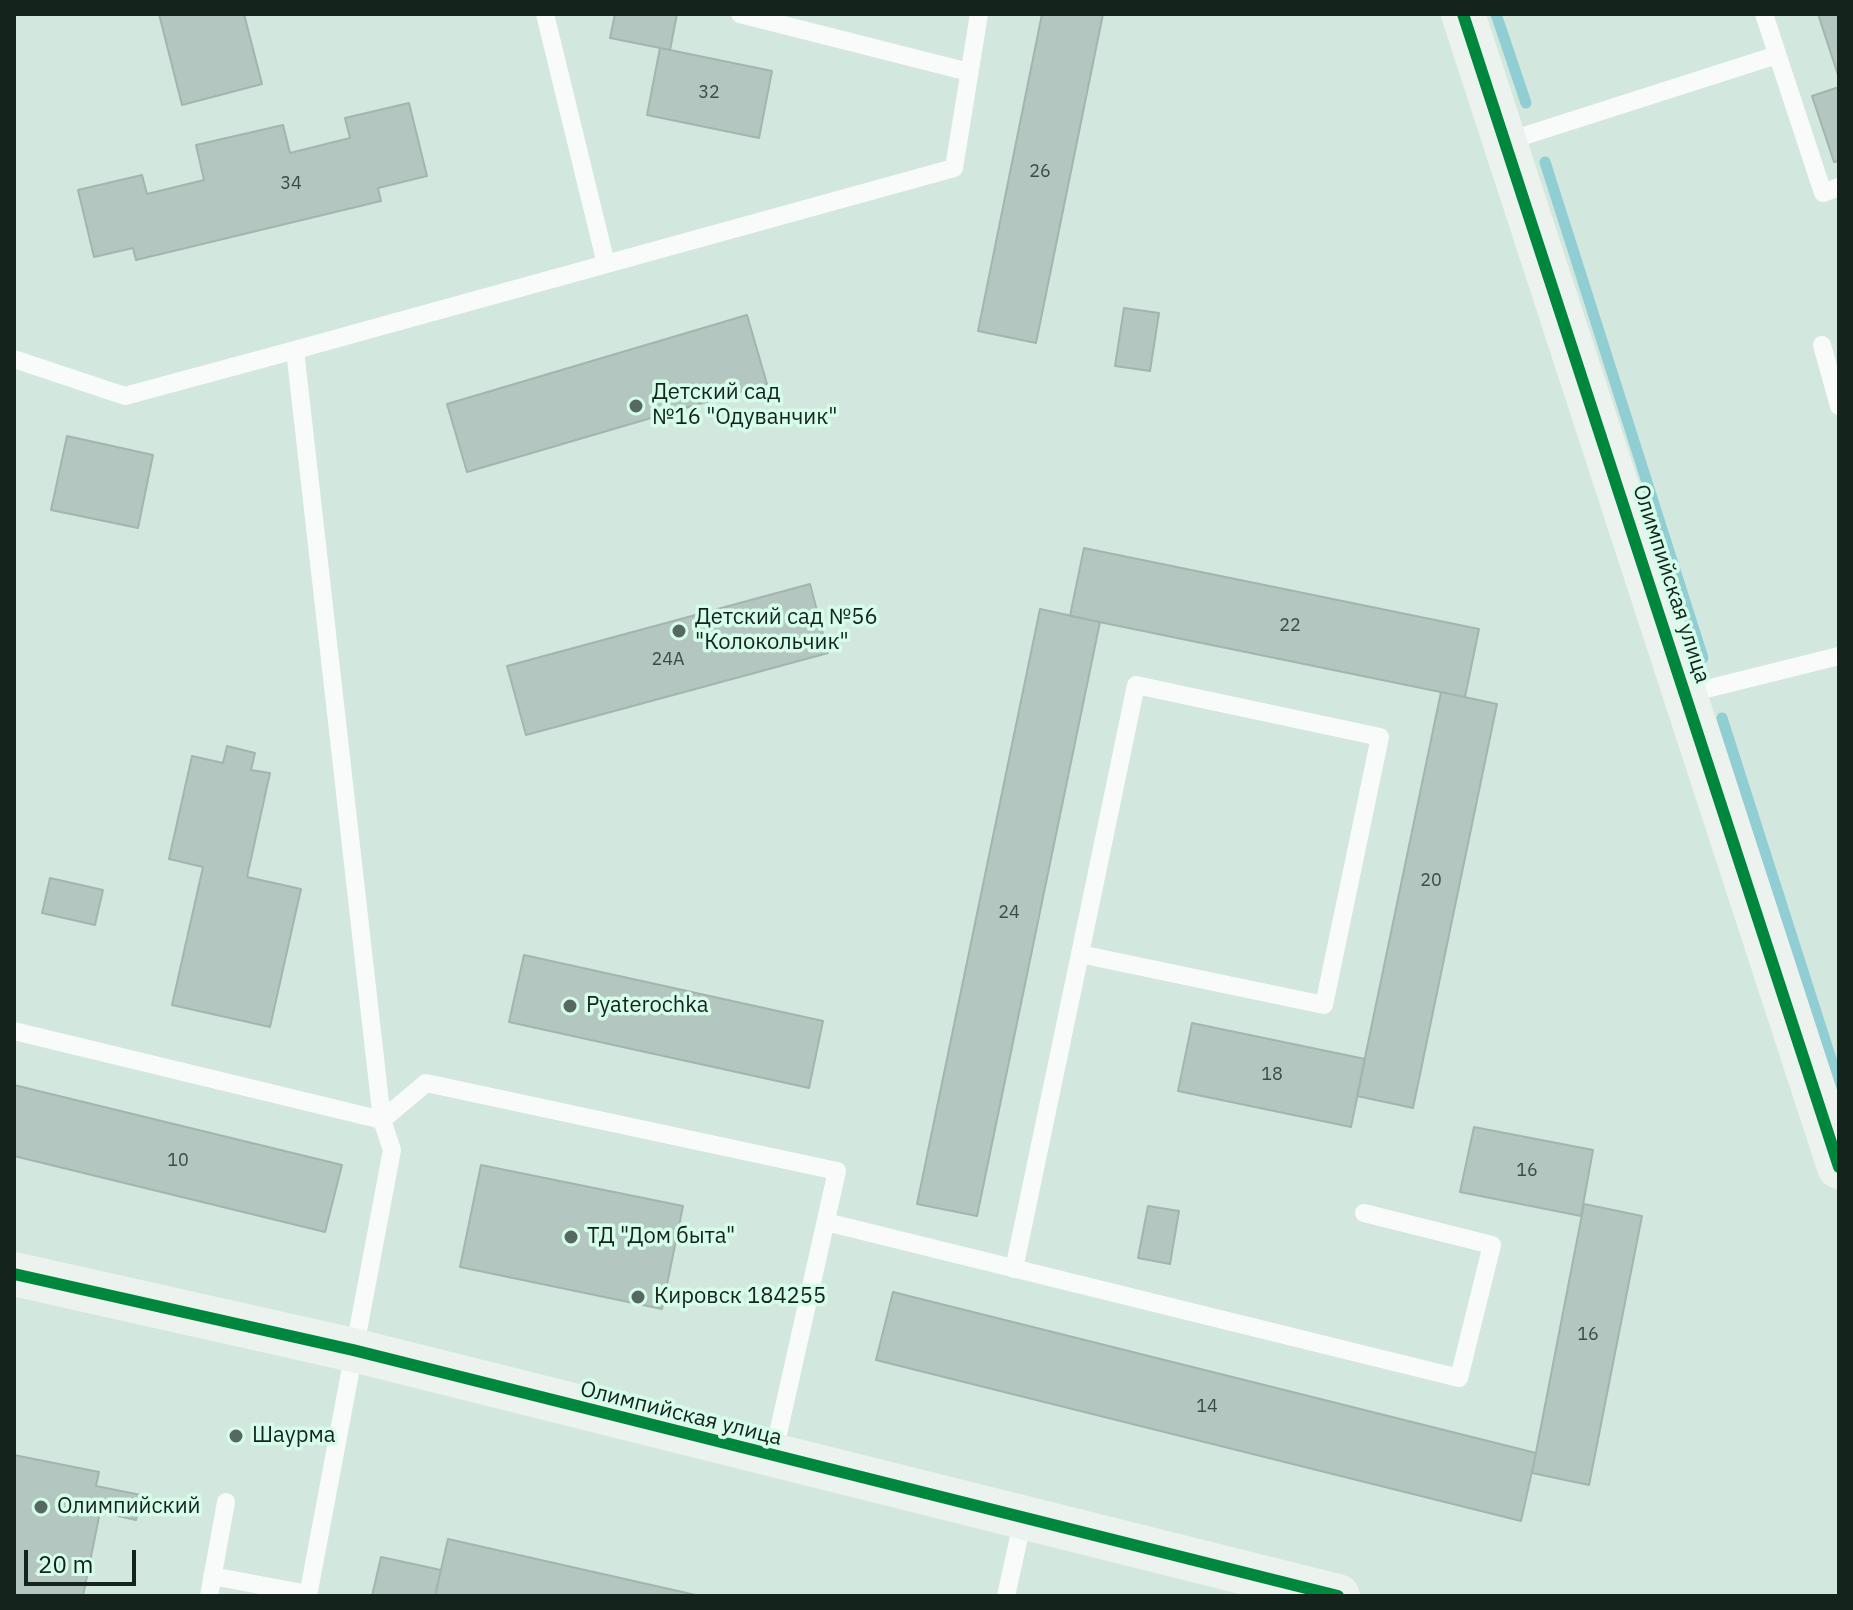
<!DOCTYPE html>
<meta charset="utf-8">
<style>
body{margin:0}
#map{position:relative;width:1853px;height:1610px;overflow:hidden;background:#d2e7dd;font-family:"IBM Plex Sans",sans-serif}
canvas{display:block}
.frame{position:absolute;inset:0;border:16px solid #14231c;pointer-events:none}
.scale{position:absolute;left:24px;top:1550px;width:112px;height:36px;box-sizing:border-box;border:4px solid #14231c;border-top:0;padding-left:10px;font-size:24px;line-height:28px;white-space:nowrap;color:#14231c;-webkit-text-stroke:6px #d6fdea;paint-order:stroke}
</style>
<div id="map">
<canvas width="1853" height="1610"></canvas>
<div class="frame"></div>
<div class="scale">20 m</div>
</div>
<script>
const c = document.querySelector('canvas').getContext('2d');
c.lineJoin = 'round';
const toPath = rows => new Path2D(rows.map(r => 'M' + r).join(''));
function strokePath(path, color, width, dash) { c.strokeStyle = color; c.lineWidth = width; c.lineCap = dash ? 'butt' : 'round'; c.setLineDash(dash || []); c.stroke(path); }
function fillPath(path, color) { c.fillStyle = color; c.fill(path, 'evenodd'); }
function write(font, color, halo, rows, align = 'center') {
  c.font = font + ' "IBM Plex Sans",sans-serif'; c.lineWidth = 7; c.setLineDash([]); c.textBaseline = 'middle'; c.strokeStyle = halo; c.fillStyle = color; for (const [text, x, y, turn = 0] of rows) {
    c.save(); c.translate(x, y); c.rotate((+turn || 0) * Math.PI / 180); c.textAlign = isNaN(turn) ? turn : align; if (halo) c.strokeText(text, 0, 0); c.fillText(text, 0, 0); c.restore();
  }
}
const stream = toPath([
 [1496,14,1526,103],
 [1545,162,1703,658],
 [1722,718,1839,1084]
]);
const building = toPath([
 [159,14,244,14,262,84,182,105,159,14],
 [615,14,677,14,670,50,610,38,615,14],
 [1042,14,1103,14,1036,343,978,331,1042,14],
 [1818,14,1839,14,1839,78,1818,14],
 [660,48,772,71,759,138,647,115,660,48],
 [1839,87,1839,161,1834,162,1812,96,1839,87],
 [409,103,427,176,378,188,381,201,136,260,133,248,94,257,78,190,142,175,147,194,204,180,196,145,283,125,290,153,350,138,345,118,409,103],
 [1124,308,1159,313,1150,371,1115,366,1124,308],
 [747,315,767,384,467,472,447,404,747,315],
 [67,436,153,455,138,528,51,510,67,436],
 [1084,548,1479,629,1465,697,1070,616,1084,548],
 [810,584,828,653,526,735,507,666,810,584],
 [1040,609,1100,622,977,1216,917,1204,1040,609],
 [1441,692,1497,704,1413,1108,1357,1096,1441,692],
 [227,746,255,753,251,770,270,773,247,877,301,889,270,1027,172,1005,203,867,169,859,192,756,223,763,227,746],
 [50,878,103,890,95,925,42,913,50,878],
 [524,955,823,1021,809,1088,509,1022,524,955],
 [1192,1023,1365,1059,1351,1127,1178,1091,1192,1023],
 [14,1085,342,1165,325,1232,14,1156,14,1085],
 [1474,1127,1593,1150,1581,1216,1460,1192,1474,1127],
 [481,1165,683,1206,662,1309,460,1267,481,1165],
 [1584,1204,1642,1216,1589,1485,1532,1473,1584,1204],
 [1148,1206,1179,1211,1170,1264,1138,1258,1148,1206],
 [893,1292,1536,1453,1521,1521,876,1360,893,1292],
 [14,1455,99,1472,96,1486,141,1495,136,1520,100,1512,83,1596,14,1596,14,1455],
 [448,1539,700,1596,435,1596,448,1539],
 [381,1557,441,1570,435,1596,372,1596,381,1557]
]);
const lane = toPath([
 [545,14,606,264],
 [740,14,969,72],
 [1764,14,1823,193,1839,187],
 [1505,142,1777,55],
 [1822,345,1839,406],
 [295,350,954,168,979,14],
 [14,359,125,396,295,350,382,1120,392,1150,308,1596],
 [1686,694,1839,656],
 [14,1031,382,1120,426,1083,837,1171,773,1456],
 [826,1222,1459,1378,1492,1245,1364,1213],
 [1014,1269,1080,954,1136,685,1380,737,1324,1005,1080,954],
 [212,1576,308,1594],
 [209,1596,226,1502],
 [1006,1596,1023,1519]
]);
const secondary = toPath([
 [1463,14,1839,1167],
 [14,1274,353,1350,1338,1596]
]);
const cycleway = toPath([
 [1463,14,1839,1167],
 [14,1274,353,1350,1338,1596]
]);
const markers = [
 [636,406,8,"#566860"],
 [679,631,8,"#566860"],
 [570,1006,8,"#566860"],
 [571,1237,8,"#566860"],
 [638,1297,8,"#566860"],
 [236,1436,8,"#566860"],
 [41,1507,8,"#566860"]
];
const numberNames = [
 ["32",709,93],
 ["26",1040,172],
 ["34",291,184],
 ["22",1290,626],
 ["24А",668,660],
 ["20",1431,881],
 ["24",1009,913],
 ["18",1272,1075],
 ["10",178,1161],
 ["16",1527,1171],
 ["16",1588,1335],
 ["14",1207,1407]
];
const poiNames = [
 ["Детский сад",652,393],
 ["№16 \"Одуванчик\"",652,418],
 ["Детский сад №56",695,618],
 ["\"Колокольчик\"",695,643],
 ["Pyaterochka",586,1006],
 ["ТД \"Дом быта\"",587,1237],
 ["Кировск 184255",654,1297],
 ["Шаурма",252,1436],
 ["Олимпийский",57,1507]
];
const streetNames = [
 ["Олимпийская улица",1671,584,72],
 ["Олимпийская улица",681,1414,14]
];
strokePath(stream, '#90ced4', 11);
fillPath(building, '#b4c6c0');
strokePath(building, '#a3b5af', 2);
strokePath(lane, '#f8fbfa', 18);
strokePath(secondary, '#ecf2ed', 44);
strokePath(cycleway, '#00873e', 12);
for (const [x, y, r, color] of markers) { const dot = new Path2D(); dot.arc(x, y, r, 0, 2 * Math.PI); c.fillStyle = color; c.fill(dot); strokePath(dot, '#d6fdea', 3); }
write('18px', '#3c4c45', null, numberNames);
write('22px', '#14231c', '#d6fdea', poiNames, 'left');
write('22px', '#14231c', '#d6fdea', streetNames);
</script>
